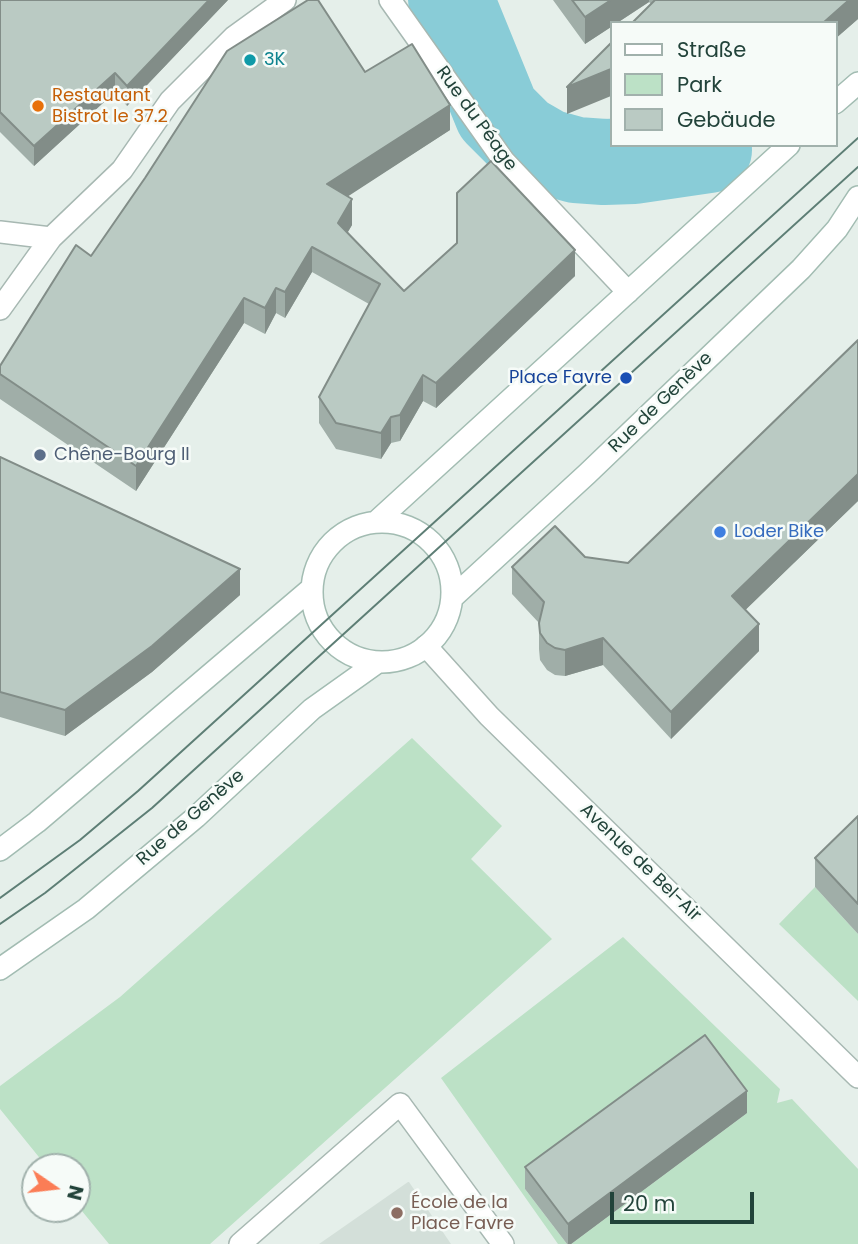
<!DOCTYPE html>
<meta charset="utf-8">
<style>
body{margin:0}
#map{position:relative;width:858px;height:1244px;overflow:hidden;background:#e5efea;font-family:Poppins,sans-serif}
canvas{display:block}
.legend{position:absolute;left:610px;top:21px;width:228px;height:126px;box-sizing:border-box;background:#f6fbf8;border:2px solid #a1b1ac;margin:0;padding:9px 12px;list-style:none;font-size:21px;color:#22433a}
.legend li{display:flex;align-items:center;gap:14px;height:35px}
.legend b{width:35px;border:2px solid #a1b1ac}
.north{position:absolute;left:21px;top:1153px;width:70px;height:70px;box-sizing:border-box;background:#f6fbf8;border:2px solid #a1b1ac;border-radius:50%;rotate:104deg;font-size:19px;font-weight:700;line-height:28px;text-align:center;color:#22433a}
.north::after{content:'';display:block;margin:auto;width:24px;height:32px;background:#fb7d56;clip-path:polygon(50% 0,100% 100%,50% 72%,0 100%)}
.scale{position:absolute;left:610px;top:1192px;width:144px;height:32px;box-sizing:border-box;border:4px solid #22433a;border-top:0;padding-left:9px;font-size:21px;line-height:24px;white-space:nowrap;color:#22433a;-webkit-text-stroke:5px #f6fbf8;paint-order:stroke}
</style>
<div id="map">
<canvas width="858" height="1244"></canvas>
<ul class="legend">
<li><b style="height:9px;background:#fff"></b>Straße</li>
<li><b style="height:19px;background:#bce1c6"></b>Park</li>
<li><b style="height:19px;background:#bacac3"></b>Gebäude</li>
</ul>
<div class="north">N</div>
<div class="scale">20 m</div>
</div>
<script>
const c = document.querySelector('canvas').getContext('2d');
c.lineJoin = 'round';
function fillPath(path, color) { c.fillStyle = color; c.fill(path, 'evenodd'); }
const toPath = rows => new Path2D(rows.map(r => 'M' + r).join(''));
function strokePath(path, color, width, dash) { c.strokeStyle = color; c.lineWidth = width; c.lineCap = dash ? 'butt' : 'round'; c.setLineDash(dash || []); c.stroke(path); }
function write(font, color, halo, rows, align = 'center') {
  c.font = font + ' Poppins,sans-serif'; c.lineWidth = 5; c.setLineDash([]); c.textBaseline = 'middle'; c.strokeStyle = halo; c.fillStyle = color; for (const [text, x, y, turn = 0] of rows) {
    c.save(); c.translate(x, y); c.rotate((+turn || 0) * Math.PI / 180); c.textAlign = isNaN(turn) ? turn : align; if (halo) c.strokeText(text, 0, 0); c.fillText(text, 0, 0); c.restore();
  }
}
const built = toPath([
 [409,1182,451,1244,319,1244,408,1182]
]);
const green = toPath([
 [412,738,502,826,471,859,552,939,210,1244,109,1244,77,1205,77,1167,47,1167,0,1109,0,1086,120,997],
 [815,887,858,934,858,1001,779,924],
 [623,937,780,1089,777,1103,792,1099,858,1169,858,1244,571,1244,747,1113,525,1189,567,1244,558,1244,441,1078]
]);
const river = toPath([
 [451,0,497,113,521,137,547,152,576,160,604,162,634,161,709,150]
]);
const pedestrian = toPath([
 [240,1244,400,1104,503,1244]
]);
const minor = toPath([
 [390,0,504,161,628,292],
 [0,232,51,238],
 [0,309,51,238,122,170,170,101,234,37,285,0]
]);
const tertiary = toPath([
 [426,646,489,716,858,1077]
]);
const secondary = toPath([
 [835,103,858,83],
 [377,521,789,145],
 '312 592a70 70 0 1 1 140 0a70 70 0 1 1-140 0Z',
 [452,598,587,474,801,269,837,229,858,197],
 [0,850,37,822,312,588],
 [0,969,86,909,196,817,312,709,378,662]
]);
const tram = toPath([
 [0,898,80,840,138,791,858,138],
 [0,924,45,893,152,808,858,167]
]);
const wall = toPath([
 [0,0,228,0,127,106,115,92,34,166,0,132],
 [553,0,858,0,858,19,835,39,651,4,649,2,617,23,611,23,611,27,585,44],
 [365,72,450,130,347,196,352,225,347,233,404,291,575,276,436,408,423,401,400,441,391,443,381,459,336,449,319,423,319,397,369,304,312,272,285,318,276,313,265,334,244,323,136,491,0,399,0,366,91,256],
 [858,340,858,501,745,610,759,651,671,739,603,665,565,676,555,675,547,670,540,660,539,649,539,623,512,594,512,567,585,557,628,563],
 [0,457,240,595,152,672,65,736,0,717],
 [858,816,858,934,815,887,815,858],
 [747,1113,571,1244,567,1244,525,1189,525,1167]
]);
const shadedWall = toPath([
 [209,0,228,0,127,106,127,86],
 [611,0,649,0,649,2,617,23,611,23,611,27,585,44,585,17],
 [849,0,858,0,858,19,835,39,835,23,823,23],
 [611,69,611,96,567,114,567,87],
 [115,73,115,92,34,166,34,146],
 [450,105,450,130,327,210,327,184],
 [352,199,352,225,338,249,338,223],
 [312,247,312,272,285,318,285,292],
 [575,250,575,276,436,408,436,383],
 [276,288,276,313,265,334,265,308],
 [244,298,244,323,136,491,136,466],
 [423,375,423,401,400,441,400,415],
 [391,417,391,443,381,459,381,433],
 [858,474,858,501,732,623,732,596],
 [240,569,240,595,152,672,65,736,65,710],
 [759,624,759,651,671,739,671,712],
 [603,638,603,665,565,676,565,650],
 [747,1091,747,1113,571,1244,568,1244,568,1224]
]);
const building = toPath([
 [0,0,209,0,127,86,115,73,34,146,0,112,0,0],
 [308,0,318,0,365,72,412,44,450,105,327,184,352,199,338,223,404,291,457,243,457,193,491,161,575,250,436,383,423,375,400,415,391,417,381,433,336,423,319,397,380,284,312,247,285,292,276,288,265,308,244,298,136,466,0,374,0,366,76,245,91,256,145,178,227,51,308,0],
 [572,0,611,0,585,17,572,0],
 [655,0,849,0,823,23,632,23,655,0],
 [611,43,611,69,567,87,611,43],
 [858,340,858,474,732,596,759,624,671,712,603,638,565,650,555,648,547,643,540,633,539,623,544,602,512,567,555,526,585,557,628,563,858,340],
 [0,457,240,569,152,646,65,710,0,692,0,457],
 [858,816,858,904,815,858,858,816],
 [705,1035,747,1091,568,1224,525,1167,705,1035]
]);
const markers = [
 [250,60,7,"#0f9aa8"],
 [38,106,7,"#e8710a"],
 [626,378,7,"#1a4fb4"],
 [40,455,7,"#5c6f8a"],
 [720,532,7,"#3f7fe0"],
 [397,1213,7,"#8d6e63"]
];
const cultureNames = [
 ["3K",264,60]
];
const foodNames = [
 ["Restautant",52,96],
 ["Bistrot le 37.2",52,117]
];
const streetNames = [
 ["Rue du Péage",476,119,54],
 ["Rue de Genève",661,403,-44],
 ["Rue de Genève",191,818,-41],
 ["Avenue de Bel-Air",640,863,44]
];
const transitNames = [
 ["Place Favre",612,378]
];
const serviceNames = [
 ["Chêne-Bourg II",54,455]
];
const shopNames = [
 ["Loder Bike",734,532]
];
const educationNames = [
 ["École de la",411,1203],
 ["Place Favre",411,1224]
];
fillPath(built, '#d3dfd9');
fillPath(green, '#bce1c6');
strokePath(river, '#89ccd7', 86);
strokePath(pedestrian, '#a7b8b2', 24);
strokePath(minor, '#a7b8b2', 24);
strokePath(tertiary, '#a7b8b2', 24);
strokePath(secondary, '#a2bcb2', 24);
strokePath(pedestrian, '#fff', 21);
strokePath(minor, '#fff', 21);
strokePath(tertiary, '#fff', 21);
strokePath(secondary, '#fff', 21);
strokePath(tram, '#5d7e75', 2);
fillPath(wall, '#a0aea8');
fillPath(shadedWall, '#828d88');
fillPath(building, '#bacac3');
strokePath(building, '#828d88', 2);
for (const [x, y, r, color] of markers) { const dot = new Path2D(); dot.arc(x, y, r, 0, 2 * Math.PI); c.fillStyle = color; c.fill(dot); strokePath(dot, '#f6fbf8', 2.5); }
write('18px', '#0d838f', '#f6fbf8', cultureNames, 'left');
write('18px', '#c56008', '#f6fbf8', foodNames, 'left');
write('18px', '#22433a', '#f6fbf8', streetNames);
write('18px', '#164399', '#f6fbf8', transitNames, 'right');
write('18px', '#4e5e75', '#f6fbf8', serviceNames, 'left');
write('18px', '#366cbe', '#f6fbf8', shopNames, 'left');
write('18px', '#785e54', '#f6fbf8', educationNames, 'left');
</script>
